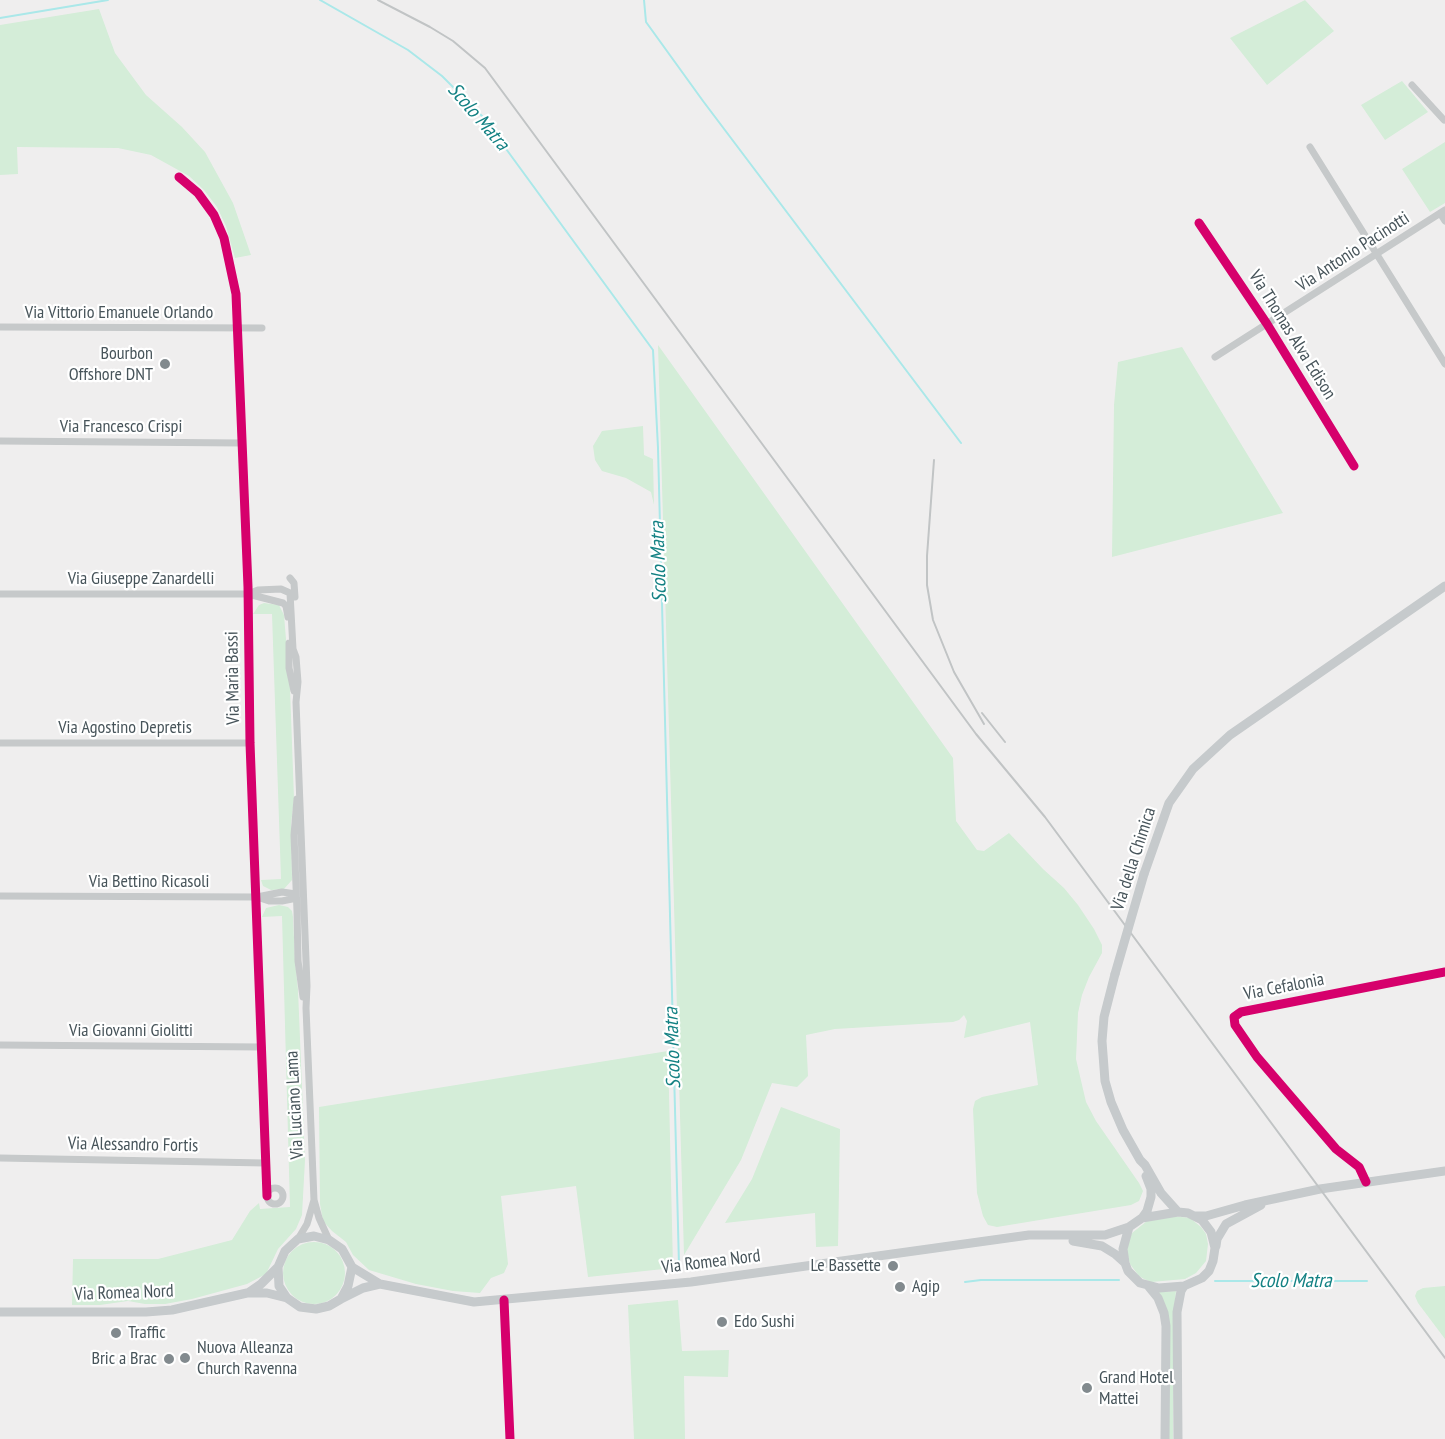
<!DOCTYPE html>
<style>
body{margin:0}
canvas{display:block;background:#efeeee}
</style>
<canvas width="1445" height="1439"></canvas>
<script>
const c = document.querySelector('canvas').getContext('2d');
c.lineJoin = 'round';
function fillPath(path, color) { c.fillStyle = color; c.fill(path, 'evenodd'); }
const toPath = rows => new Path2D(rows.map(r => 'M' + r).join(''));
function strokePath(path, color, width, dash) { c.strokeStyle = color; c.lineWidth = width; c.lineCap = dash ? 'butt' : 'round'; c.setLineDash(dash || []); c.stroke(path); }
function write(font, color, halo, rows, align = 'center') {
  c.font = font + ' "PT Sans Narrow",sans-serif'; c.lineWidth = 4.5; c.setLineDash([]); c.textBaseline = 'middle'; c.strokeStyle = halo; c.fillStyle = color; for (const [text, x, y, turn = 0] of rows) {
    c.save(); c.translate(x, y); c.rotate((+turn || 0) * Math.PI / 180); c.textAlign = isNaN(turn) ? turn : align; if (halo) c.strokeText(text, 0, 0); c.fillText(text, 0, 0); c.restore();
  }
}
const green = toPath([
 [1305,0,1334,31,1267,85,1230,38],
 [99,9,115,53,146,95,182,127,205,152,233,203,251,255,235,258,226,226,217,207,204,190,189,176,151,155,118,148,17,147,18,174,0,175,0,25],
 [1402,81,1428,112,1385,140,1361,105],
 [1445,142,1445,203,1430,212,1402,169],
 [658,345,953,758,956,821,977,850,984,851,1009,833,1043,869,1064,888,1078,905,1094,929,1102,945,1102,953,1089,977,1082,995,1078,1013,1076,1059,1086,1102,1096,1121,1139,1183,1143,1191,1139,1201,1131,1205,997,1227,988,1225,983,1216,977,1193,973,1109,975,1101,982,1097,1038,1085,1030,1022,964,1038,967,1021,964,1015,959,1020,953,1022,835,1029,806,1035,808,1076,797,1087,772,1083,741,1160,684,1255],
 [1182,347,1283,513,1112,557,1114,405,1118,362],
 [643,426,644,455,653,459,654,505,651,492,626,478,602,471,595,460,593,446,602,431],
 [264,603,279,605,284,615,290,688,294,799,291,824,292,880,284,889,271,890,263,886,261,880,281,879,272,614,253,614,259,605],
 [279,905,288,907,292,911,293,917,295,960,298,990,305,1160,302,1215,296,1229,278,1249,266,1274,247,1284,192,1299,165,1304,145,1304,128,1301,100,1305,72,1305,73,1259,158,1259,232,1240,250,1211,259,1203,260,1209,290,1207,282,916,262,917,266,908],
 [668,1051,673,1268,588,1277,576,1186,501,1196,508,1264,504,1273,491,1278,480,1293,453,1291,416,1284,369,1270,353,1255,346,1242,332,1231,323,1221,320,1204,319,1107],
 [781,1107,840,1129,838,1246,816,1247,815,1213,725,1223,752,1179],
 [1172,1216,1190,1218,1201,1227,1206,1234,1208,1244,1206,1261,1196,1273,1185,1279,1151,1282,1144,1279,1139,1276,1130,1264,1127,1252,1128,1242,1132,1233,1147,1221],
 '283 1273a31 31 0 1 1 62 0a31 31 0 1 1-62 0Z',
 [1445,1286,1445,1339,1418,1303,1415,1296,1417,1291,1423,1288],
 [1176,1291,1173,1319,1173,1439,1168,1439,1168,1323,1155,1292],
 [678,1300,682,1351,729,1350,728,1377,684,1376,685,1439,634,1439,628,1305]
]);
const stream = toPath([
 [320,0,408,50,442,76,482,116,653,350,658,448,679,1265],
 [644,0,646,22,703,101,961,443],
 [0,18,108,0],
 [1215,1281,1367,1281],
 [965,1282,981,1280,1119,1280]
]);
const street = toPath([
 [1412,85,1444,120],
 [1310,147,1445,364],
 [179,177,198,193,214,215,224,238,236,294,248,587,250,743,267,1196],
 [1440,213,1445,221],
 [1199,223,1267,324,1354,466],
 [0,327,262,328],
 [1215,357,1445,210],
 [0,441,241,443],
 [290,578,294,583,295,597],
 [0,594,248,594,258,590,281,589,290,593,293,649,296,657,298,682,296,702,307,986,306,1008,314,1200,319,1218,329,1240],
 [248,594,283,603,286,606,288,617],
 [289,643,289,668,294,691],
 [0,743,250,743],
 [297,799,294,835,297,911,298,961,303,997],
 [0,896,257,897,282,892,296,894],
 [257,897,269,901,282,901,292,899,296,894],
 [0,1045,262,1047],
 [0,1158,265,1163],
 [1366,1182,1359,1167,1336,1149,1257,1057,1235,1025,1234,1017,1241,1012,1445,972],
 '267 1196a8 8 0 1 1 16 0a8 8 0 1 1-16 0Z',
 [298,1239,307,1224,314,1200],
 [504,1300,510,1439]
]);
const secondary = toPath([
 [1144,874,1169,803,1193,769,1230,735,1445,586],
 [1115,974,1104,1017,1102,1041,1105,1081,1111,1102,1123,1130,1140,1160,1145,1165,1161,1193,1178,1212],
 [1178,1212,1188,1213,1202,1220,1211,1232,1215,1248,1213,1261,1209,1271,1202,1278,1184,1286,1159,1288,1140,1283,1128,1271,1125,1263,1123,1249,1129,1227,1142,1218,1178,1212],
 [1195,1216,1206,1216,1245,1205,1320,1189,1445,1171],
 [1142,1218,1147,1211,1151,1197,1151,1189,1146,1176],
 [314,1236,329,1240,342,1249,352,1267,348,1286,341,1299,329,1306,316,1309,300,1307,287,1298,279,1286,278,1267,285,1251,298,1239,314,1236],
 [1073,1241,1102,1246,1115,1254,1125,1263],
 [1216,1246,1217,1239,1226,1224,1261,1205],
 [352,1267,380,1284,474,1302,691,1282,1029,1235,1105,1235,1129,1227],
 [1149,1287,1158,1298,1164,1313,1166,1326,1165,1439],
 [248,1293,261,1284,278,1267],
 [341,1299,363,1288,380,1284],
 [0,1312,146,1312,172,1310,247,1293,267,1293,287,1298],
 [1178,1439,1177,1312,1181,1291,1184,1286]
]);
const rail = toPath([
 [378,0,430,27,453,41,485,68,976,734,1045,817,1445,1358],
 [934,460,927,556,927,585,933,620,954,672,984,724],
 [982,713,1005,742]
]);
const secondaryBridge = toPath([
 [1115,974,1144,874]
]);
const cycleway = toPath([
 [179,177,198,193,214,215,224,238,236,294,248,587,250,743,267,1196],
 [1199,223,1267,324,1354,466],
 [1366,1182,1359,1167,1336,1149,1257,1057,1235,1025,1234,1017,1241,1012,1445,972],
 [504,1300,510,1439]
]);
const markers = [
 [165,364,6,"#828a8e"],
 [893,1266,6,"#828a8e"],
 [900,1287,6,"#828a8e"],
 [722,1322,6,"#828a8e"],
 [116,1333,6,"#828a8e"],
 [185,1358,6,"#828a8e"],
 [169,1359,6,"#828a8e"],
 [1087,1388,6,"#828a8e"]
];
const streetNames = [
 ["Via Antonio Pacinotti",1353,252,-33],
 ["Via Vittorio Emanuele Orlando",119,313],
 ["Via Thomas Alva Edison",1292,335,58],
 ["Via Francesco Crispi",121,427],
 ["Via Giuseppe Zanardelli",141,579],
 ["Via Maria Bassi",233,678,-91],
 ["Via Agostino Depretis",125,728],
 ["Via della Chimica",1134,859,-72],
 ["Via Bettino Ricasoli",149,882],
 ["Via Cefalonia",1284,987,-11],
 ["Via Giovanni Giolitti",131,1031],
 ["Via Luciano Lama",295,1105,-93],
 ["Via Alessandro Fortis",133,1145,1],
 ["Via Romea Nord",711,1262,-7],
 ["Via Romea Nord",124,1293,-2]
];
const poiNames = [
 ["Bourbon",153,354,"right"],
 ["Offshore DNT",153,375,"right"],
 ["Le Bassette",881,1266,"right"],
 ["Agip",912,1287],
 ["Edo Sushi",734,1322],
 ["Traffic",128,1333],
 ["Nuova Alleanza",197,1348],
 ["Church Ravenna",197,1369],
 ["Bric a Brac",157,1359,"right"],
 ["Grand Hotel",1099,1378],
 ["Mattei",1099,1399]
];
const waterNames = [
 ["Scolo Matra",478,117,49],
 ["Scolo Matra",659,562,-92],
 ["Scolo Matra",673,1048,-92],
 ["Scolo Matra",1291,1281]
];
fillPath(green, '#d4edd8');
strokePath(stream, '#aae8e9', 2);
strokePath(street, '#c6c9ca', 7);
strokePath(secondary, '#c6cacc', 9);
strokePath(rail, '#c1c4c5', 2);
strokePath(secondaryBridge, '#c6cacc', 9);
strokePath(cycleway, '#d6006c', 9);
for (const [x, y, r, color] of markers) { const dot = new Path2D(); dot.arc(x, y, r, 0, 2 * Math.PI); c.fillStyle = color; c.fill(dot); strokePath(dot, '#fff', 2); }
write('18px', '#47545a', '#fff', streetNames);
write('18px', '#47545a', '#fff', poiNames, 'left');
write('italic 20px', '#138183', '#fff', waterNames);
</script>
